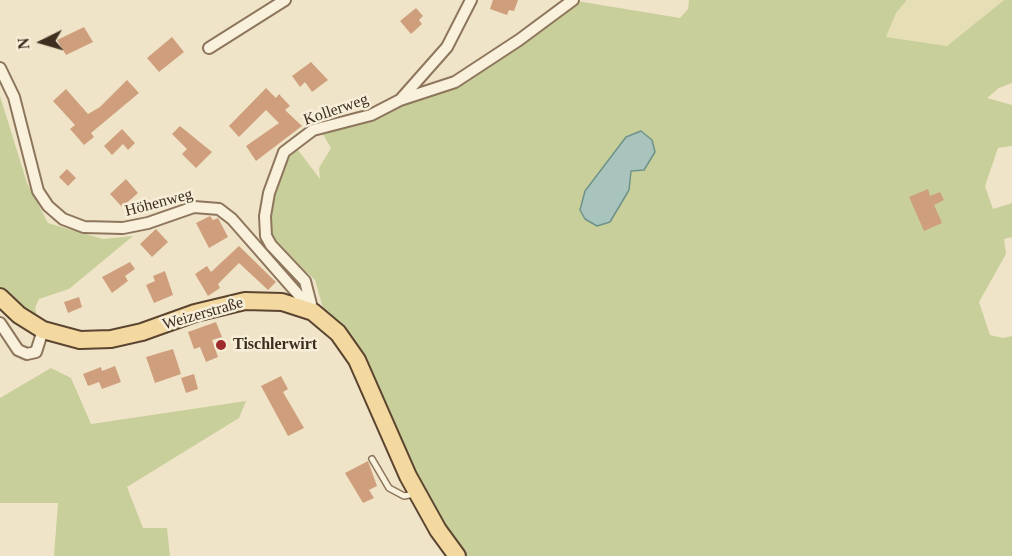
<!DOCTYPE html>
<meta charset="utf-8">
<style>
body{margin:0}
#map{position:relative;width:1012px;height:556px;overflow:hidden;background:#f0e4c8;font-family:"Times New Roman",serif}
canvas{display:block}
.north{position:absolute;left:12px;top:12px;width:60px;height:60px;-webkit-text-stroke:4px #f7eed8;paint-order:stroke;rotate:265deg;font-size:16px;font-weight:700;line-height:24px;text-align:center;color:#3d2e20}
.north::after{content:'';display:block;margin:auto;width:21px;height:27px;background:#3d2e20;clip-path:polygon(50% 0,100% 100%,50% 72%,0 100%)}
</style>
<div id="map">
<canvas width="1012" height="556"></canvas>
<div class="north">N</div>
</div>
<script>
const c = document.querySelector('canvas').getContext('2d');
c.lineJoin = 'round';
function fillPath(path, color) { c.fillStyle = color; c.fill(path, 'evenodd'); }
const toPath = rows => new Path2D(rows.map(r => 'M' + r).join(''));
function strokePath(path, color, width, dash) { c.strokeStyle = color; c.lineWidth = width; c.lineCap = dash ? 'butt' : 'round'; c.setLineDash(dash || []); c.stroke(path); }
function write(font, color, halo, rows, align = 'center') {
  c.font = font + ' "Times New Roman",serif'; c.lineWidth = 5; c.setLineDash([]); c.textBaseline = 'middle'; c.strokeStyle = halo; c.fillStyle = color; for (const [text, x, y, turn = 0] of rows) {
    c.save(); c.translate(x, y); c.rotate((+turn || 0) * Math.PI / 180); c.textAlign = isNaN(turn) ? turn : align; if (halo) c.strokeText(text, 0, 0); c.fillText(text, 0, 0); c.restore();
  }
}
const farmland = toPath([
 [907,0,1004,0,947,46,886,37,896,13]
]);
const green = toPath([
 [689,0,907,0,896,13,886,37,947,46,1004,0,1012,0,1012,83,999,88,987,98,1012,105,1012,146,998,148,985,186,993,209,1012,203,1012,237,1004,239,1006,254,979,302,990,335,1003,338,1012,336,1012,556,466,556,455,543,414,472,373,375,324,312,315,280,271,238,270,207,283,161,295,146,320,179,319,168,331,148,321,131,442,91,577,1,680,18,688,9],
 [601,171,631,171,629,190,610,221,597,226,585,191],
 [0,96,27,183,48,223,103,239,133,236,69,289,39,299,35,308,38,320,9,298,0,286],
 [51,368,71,378,91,424,246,401,239,418,127,487,143,528,167,528,170,556,54,556,58,503,0,503,0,398]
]);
const water = toPath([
 [641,131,652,140,655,152,644,170,631,171,629,190,610,222,597,226,585,219,580,210,585,191,626,137,641,131]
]);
const building = toPath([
 [493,0,518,0,514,11,509,10,507,15,490,9],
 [416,8,423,16,419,20,422,24,411,34,400,21],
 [84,27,93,42,66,55,57,40],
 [172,37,184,52,159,72,147,58],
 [311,62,328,80,312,92,305,82,300,87,292,76],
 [127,80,139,93,91,133,94,137,84,145,70,129,75,125,53,101,66,89,88,114,100,107],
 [266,88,276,98,279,94,290,106,285,110,302,126,256,161,246,146,279,123,266,110,239,137,229,126],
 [180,126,212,152,196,168,182,154,187,149,172,134],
 [122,129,135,143,128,150,123,144,112,155,104,146],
 [67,169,76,178,68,186,59,177],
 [126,179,138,193,122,207,110,194],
 [928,189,930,196,940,192,944,200,934,205,942,223,924,231,909,197],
 [210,216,213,220,218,218,228,237,209,248,196,223],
 [156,229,168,242,152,257,140,244],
 [239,246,276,282,268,290,239,263,218,284,220,288,208,296,195,274,207,266,211,272],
 [130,262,135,269,125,276,128,281,112,293,102,277],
 [165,271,173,295,154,303,146,285,155,281,153,276],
 [79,297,82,307,68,313,64,302],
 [216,322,222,337,212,340,218,357,206,362,200,347,194,349,188,332],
 [173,349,181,374,155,383,146,357],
 [115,366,121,382,102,389,99,382,88,386,83,374,101,367,102,371],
 [194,374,198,389,186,393,181,378],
 [281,376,288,389,283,392,304,428,288,436,261,386],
 [368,461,377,486,369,490,374,498,363,503,345,473]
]);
const service = toPath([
 [372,459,389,488,404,496,414,494]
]);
const minor = toPath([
 [209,48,285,0],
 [0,68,14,97,38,191,48,206,63,219,84,227,123,228,148,223,194,207,219,209,232,219,311,309],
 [401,99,447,47,471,0],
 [313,312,305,281,271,245,266,236,265,216,269,193,284,152,313,130,371,115,400,100,455,82,519,40,573,0],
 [0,323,18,350,27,354,36,352,43,330]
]);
const primary = toPath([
 [0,297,19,315,43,330,80,340,111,339,142,332,195,313,245,301,282,302,313,312,338,333,357,360,408,476,438,530,457,556]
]);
const markers = [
 [221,345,6,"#9e2a2b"]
];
const streetNames = [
 ["Kollerweg",336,110,-19],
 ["Höhenweg",159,203,-15],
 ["Weizerstraße",203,314,-16]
];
const poiNames = [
 ["Tischlerwirt",233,345]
];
fillPath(farmland, '#e6deb5');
fillPath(green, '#c9cf9b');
fillPath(water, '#a9c4bc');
strokePath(water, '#6f938a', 1.5);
fillPath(building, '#cf9f7d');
strokePath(service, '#8d765c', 8);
strokePath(minor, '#8d765c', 14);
strokePath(primary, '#5b4430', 20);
strokePath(service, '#faf1dc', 5);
strokePath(minor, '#faf1dc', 10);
strokePath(primary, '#f3d9a0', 16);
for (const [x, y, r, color] of markers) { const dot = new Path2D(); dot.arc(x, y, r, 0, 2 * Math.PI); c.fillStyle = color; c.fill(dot); strokePath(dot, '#f7eed8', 2); }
write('16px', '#3d2e20', '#f7eed8', streetNames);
write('bold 16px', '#3d2e20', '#f7eed8', poiNames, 'left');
</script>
